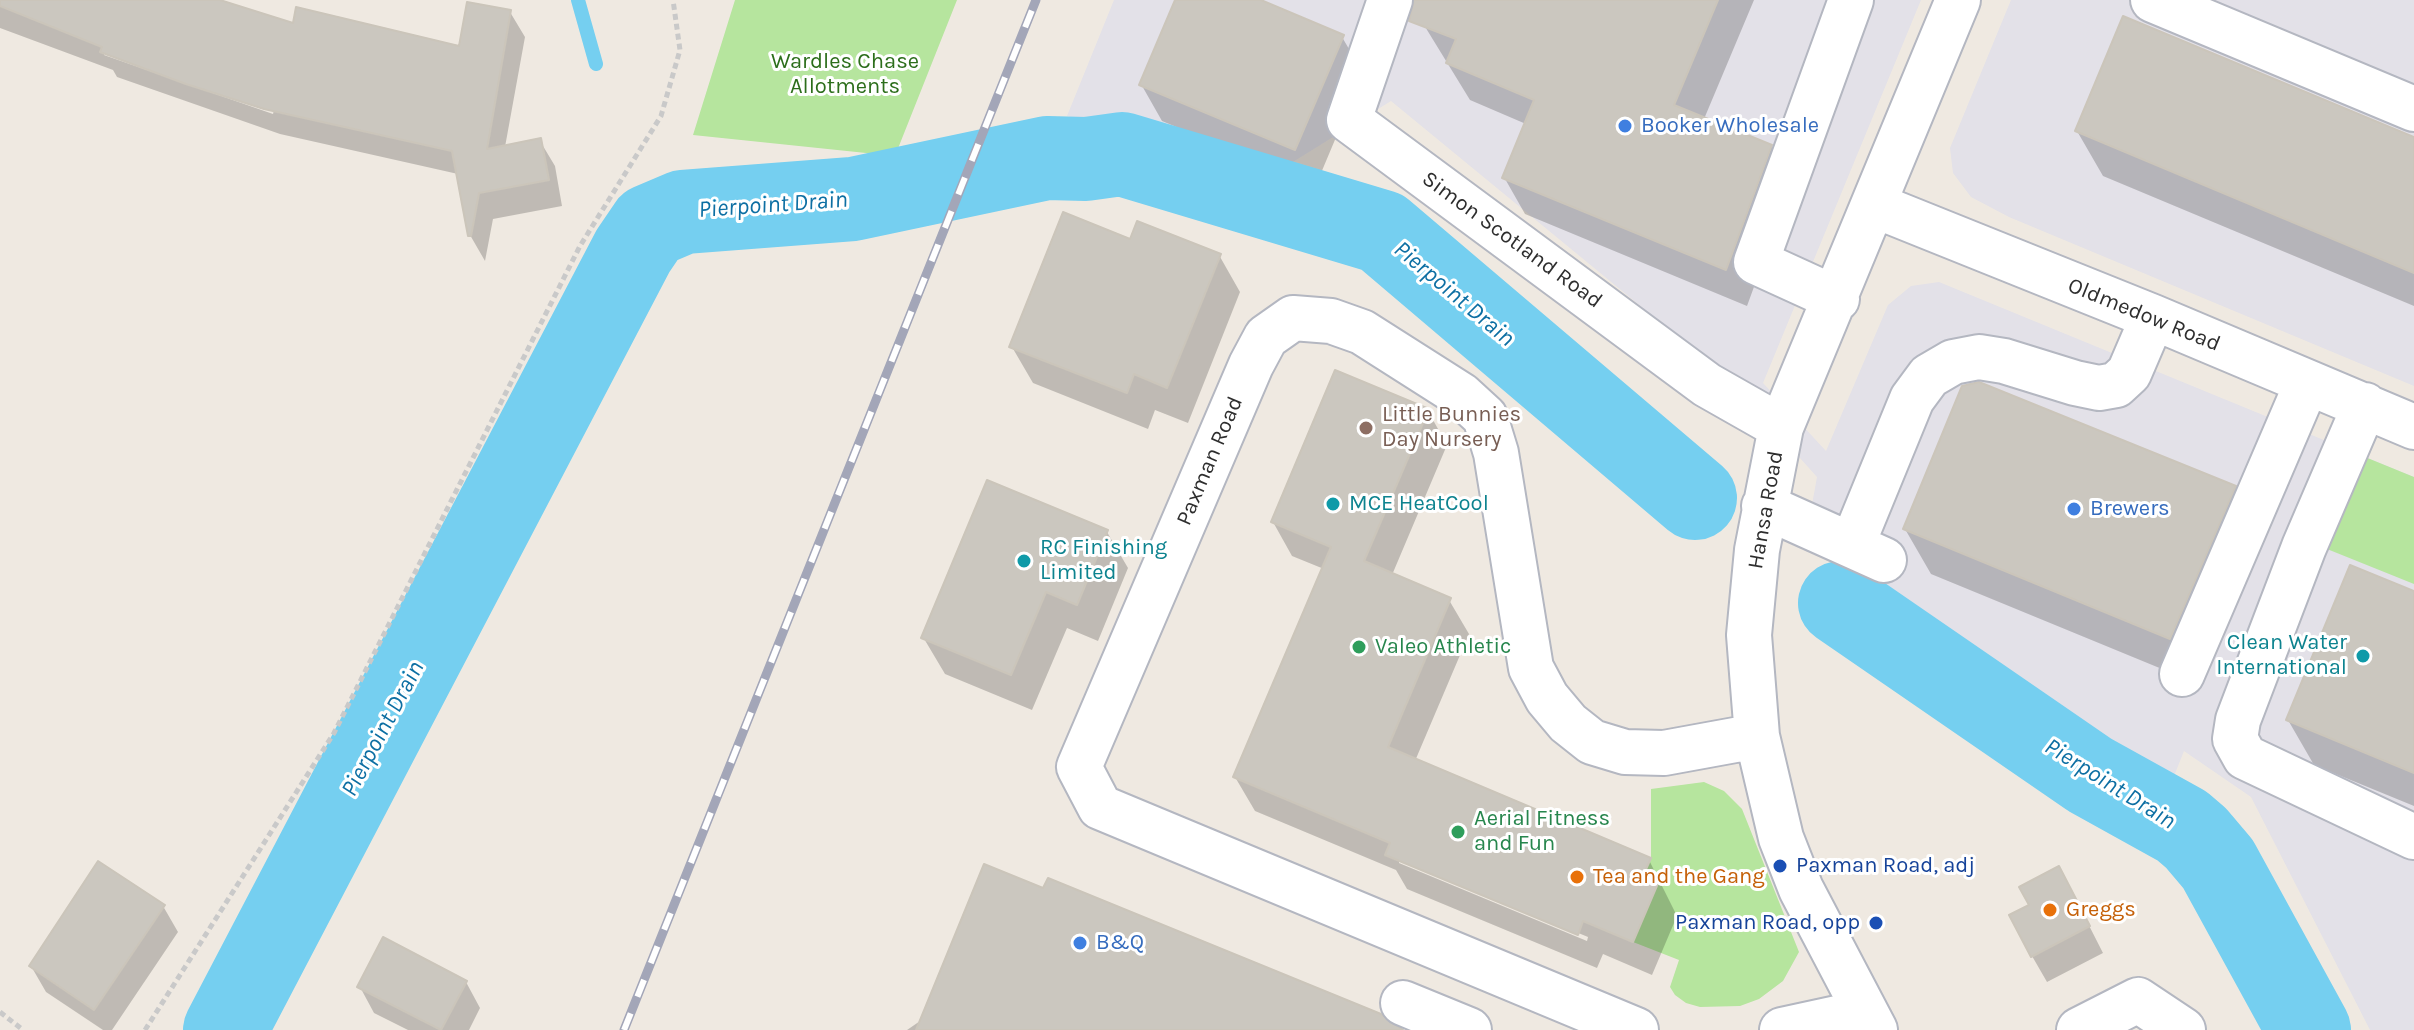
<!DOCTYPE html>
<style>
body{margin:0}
canvas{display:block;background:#efe9e1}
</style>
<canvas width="2414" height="1030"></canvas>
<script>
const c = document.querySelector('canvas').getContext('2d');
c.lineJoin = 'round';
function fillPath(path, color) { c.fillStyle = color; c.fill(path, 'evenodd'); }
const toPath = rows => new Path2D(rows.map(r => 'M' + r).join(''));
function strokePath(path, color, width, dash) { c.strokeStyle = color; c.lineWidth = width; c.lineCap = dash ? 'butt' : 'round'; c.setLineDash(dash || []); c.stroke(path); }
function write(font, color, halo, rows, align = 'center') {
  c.font = font + ' Karla,sans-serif'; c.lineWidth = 6; c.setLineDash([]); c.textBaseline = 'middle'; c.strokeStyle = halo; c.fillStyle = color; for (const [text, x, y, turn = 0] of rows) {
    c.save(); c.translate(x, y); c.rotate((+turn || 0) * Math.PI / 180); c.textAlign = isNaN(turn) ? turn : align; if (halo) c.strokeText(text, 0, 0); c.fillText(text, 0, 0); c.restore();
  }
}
const industrial = toPath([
 [1114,0,1921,0,1763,383,1826,451,1888,305,1911,286,1939,282,2414,477,2414,1030,2370,1030,2251,797,2184,751,2172,781,2033,696,1851,579,1806,538,1817,477,1728,378,1391,101,1280,170,1067,116],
 [2011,0,2414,0,2414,386,2009,217,1971,197,1953,173,1950,148]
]);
const green = toPath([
 [735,0,957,0,895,156,693,135],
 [2365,457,2414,477,2414,584,2327,549],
 [1704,782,1724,791,1742,809,1799,952,1783,981,1759,999,1740,1006,1700,1007,1686,1003,1675,995,1670,987,1679,960,1633,942,1659,881,1644,874,1651,858,1651,789]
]);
const shadow = toPath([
 [0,0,213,0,294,26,461,48,510,12,525,37,505,147,540,141,555,166,562,206,493,219,485,261,470,235,458,174,280,134,117,77,113,70,0,28],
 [104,51,274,110,273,114,104,55],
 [1177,0,1256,0,1342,37,1363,73,1316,185,1162,121,1141,84],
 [1435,0,1754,0,1704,119,1771,146,1792,183,1747,306,1525,214,1504,177,1526,124,1470,100,1424,25],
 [2077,131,2414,140,2414,306,2103,176],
 [1131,242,1219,255,1240,292,1188,423,1155,410,1148,429,1033,383,1012,347],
 [1428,411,1447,445,1392,575,1449,600,1469,634,1415,761,1649,860,1677,916,1652,975,1603,954,1597,968,1407,889,1396,870,1255,811,1235,777,1324,569,1292,556,1273,522],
 [1399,859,1588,937,1587,941,1399,863],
 [2234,488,2260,533,2196,683,1931,574,1905,529],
 [1107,532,1128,568,1098,641,1067,628,1032,710,945,674,923,637],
 [2414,593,2414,806,2314,765,2288,720],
 [2073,894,2103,953,2047,982,2032,956],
 [163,906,178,932,112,1030,103,1030,46,992,31,966],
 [466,982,480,1008,469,1030,408,1030,374,1013,360,987],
 [923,1019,1391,1030,907,1030]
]);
const stream = toPath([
 [578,0,596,64]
]);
const river = toPath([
 [1840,603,2090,775,2182,826,2196,838,2218,864,2309,1030],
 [225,1030,633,251,650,226,683,212,853,199,1047,158,1086,159,1122,154,1382,232,1695,498]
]);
const building = toPath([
 [0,0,220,0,293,23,296,7,459,46,467,2,511,10,487,149,541,138,549,180,479,193,471,236,468,236,452,151,264,109,186,84,100,52,102,47,0,6,0,0],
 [1175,0,1261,0,1344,35,1295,150,1139,85,1175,0],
 [1414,0,1718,0,1674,105,1772,145,1726,270,1502,178,1534,100,1446,63,1456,39,1409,21,1414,0],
 [2123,16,2414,137,2414,273,2075,131,2123,16],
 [1063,212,1130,239,1137,221,1221,254,1167,388,1134,374,1127,393,1009,347,1063,212],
 [1335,370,1429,409,1364,561,1451,598,1388,747,1651,858,1644,874,1659,881,1633,942,1583,921,1578,935,1385,855,1390,843,1233,777,1331,547,1271,522,1335,370],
 [1979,382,2236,486,2170,639,1903,529,1962,386,1979,382],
 [987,480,1108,530,1077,605,1046,592,1011,675,921,638,987,480],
 [2350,565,2414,591,2414,773,2286,720,2350,565],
 [98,861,165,905,94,1010,29,966,98,861],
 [984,864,1043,888,1048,878,1381,1014,1403,1030,916,1030,984,864],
 [2059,866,2090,926,2031,957,2009,915,2029,905,2019,887,2059,866],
 [383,937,467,981,441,1030,357,987,383,937]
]);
const path = toPath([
 [0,1012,23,1030],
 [145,1030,334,733,580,246,661,116,680,50,673,0]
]);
const minor = toPath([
 [1390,0,1349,120,1707,385,1781,427],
 [2153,0,2414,109],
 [1874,205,2153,317,2414,427],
 [1837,299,1756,262,1851,0],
 [2365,405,2304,547,2238,720,2235,739,2245,757,2414,837],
 [1764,506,1884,560],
 [1853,543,1912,399,1929,376,1953,362,1979,357,2004,361,2075,383,2099,388,2116,385,2129,373,2153,317],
 [2182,674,2307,383],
 [1403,1003,1469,1030],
 [1636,1030,1100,807,1079,767,1251,365,1266,337,1293,318,1331,321,1362,332,1461,395,1485,417,1496,453,1531,668,1547,698,1568,723,1592,742,1625,752,1664,753,1757,736],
 [1782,1030,1865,1012],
 [1875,1030,1801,889,1781,838,1757,736,1749,635,1757,550,1781,427,1958,0],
 [2079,1030,2138,1000,2183,1030]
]);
const rail = toPath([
 [624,1030,1036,0]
]);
const markers = [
 [1625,126,8,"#3f7fe0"],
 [1366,428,8,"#8d6e63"],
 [1333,504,8,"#0f9aa8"],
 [2074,509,8,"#3f7fe0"],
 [1024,561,8,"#0f9aa8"],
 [1359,647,8,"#2e9e5b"],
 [2363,656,8,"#0f9aa8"],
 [1458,832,8,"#2e9e5b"],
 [1780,866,8,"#1a4fb4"],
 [1577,877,8,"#e8710a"],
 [2050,910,8,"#e8710a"],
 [1876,923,8,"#1a4fb4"],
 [1080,943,8,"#3f7fe0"]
];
const parkNames = [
 ["Wardles Chase",845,62],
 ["Allotments",845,87]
];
const shopNames = [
 ["Booker Wholesale",1641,126],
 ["Brewers",2090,509],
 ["B&Q",1096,943]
];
const streetNames = [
 ["Simon Scotland Road",1512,240,36],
 ["Oldmedow Road",2144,315,22],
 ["Paxman Road",1210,461,-67],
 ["Hansa Road",1766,510,-80]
];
const educationNames = [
 ["Little Bunnies",1382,415],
 ["Day Nursery",1382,440]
];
const cultureNames = [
 ["MCE HeatCool",1349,504],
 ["RC Finishing",1040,548],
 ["Limited",1040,573],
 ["Clean Water",2347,643,"right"],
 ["International",2347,668,"right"]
];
const leisureNames = [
 ["Valeo Athletic",1375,647],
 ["Aerial Fitness",1474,819],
 ["and Fun",1474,844]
];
const transitNames = [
 ["Paxman Road, adj",1796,866],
 ["Paxman Road, opp",1860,923,"right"]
];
const foodNames = [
 ["Tea and the Gang",1593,877],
 ["Greggs",2066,910]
];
const waterNames = [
 ["Pierpoint Drain",773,205,-4],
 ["Pierpoint Drain",1454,294,40],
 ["Pierpoint Drain",383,729,-62],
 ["Pierpoint Drain",2110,784,32]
];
fillPath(industrial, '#e3e1e8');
fillPath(green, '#b6e59e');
fillPath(shadow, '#0003');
strokePath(stream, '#75cff0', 14);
strokePath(river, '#75cff0', 84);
fillPath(building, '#cbc7bf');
strokePath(building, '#cbc5ba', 2);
strokePath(minor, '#b4b7c1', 48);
strokePath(path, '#c9c9c9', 5, [6, 4]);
strokePath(minor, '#fff', 44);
strokePath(rail, '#a3a6b8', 9);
strokePath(rail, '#fff', 6, [18]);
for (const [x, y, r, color] of markers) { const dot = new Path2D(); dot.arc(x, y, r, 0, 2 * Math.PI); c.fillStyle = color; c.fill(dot); strokePath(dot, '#fff', 3); }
write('22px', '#2c6e1b', '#fff', parkNames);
write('22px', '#366cbe', '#fff', shopNames, 'left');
write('22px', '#2e2e2e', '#fff', streetNames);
write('22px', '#785e54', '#fff', educationNames, 'left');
write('22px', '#0d838f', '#fff', cultureNames, 'left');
write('22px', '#27864d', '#fff', leisureNames, 'left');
write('22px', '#164399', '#fff', transitNames, 'left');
write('22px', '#c56008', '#fff', foodNames, 'left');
write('italic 24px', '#0d6fa3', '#fff', waterNames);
</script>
